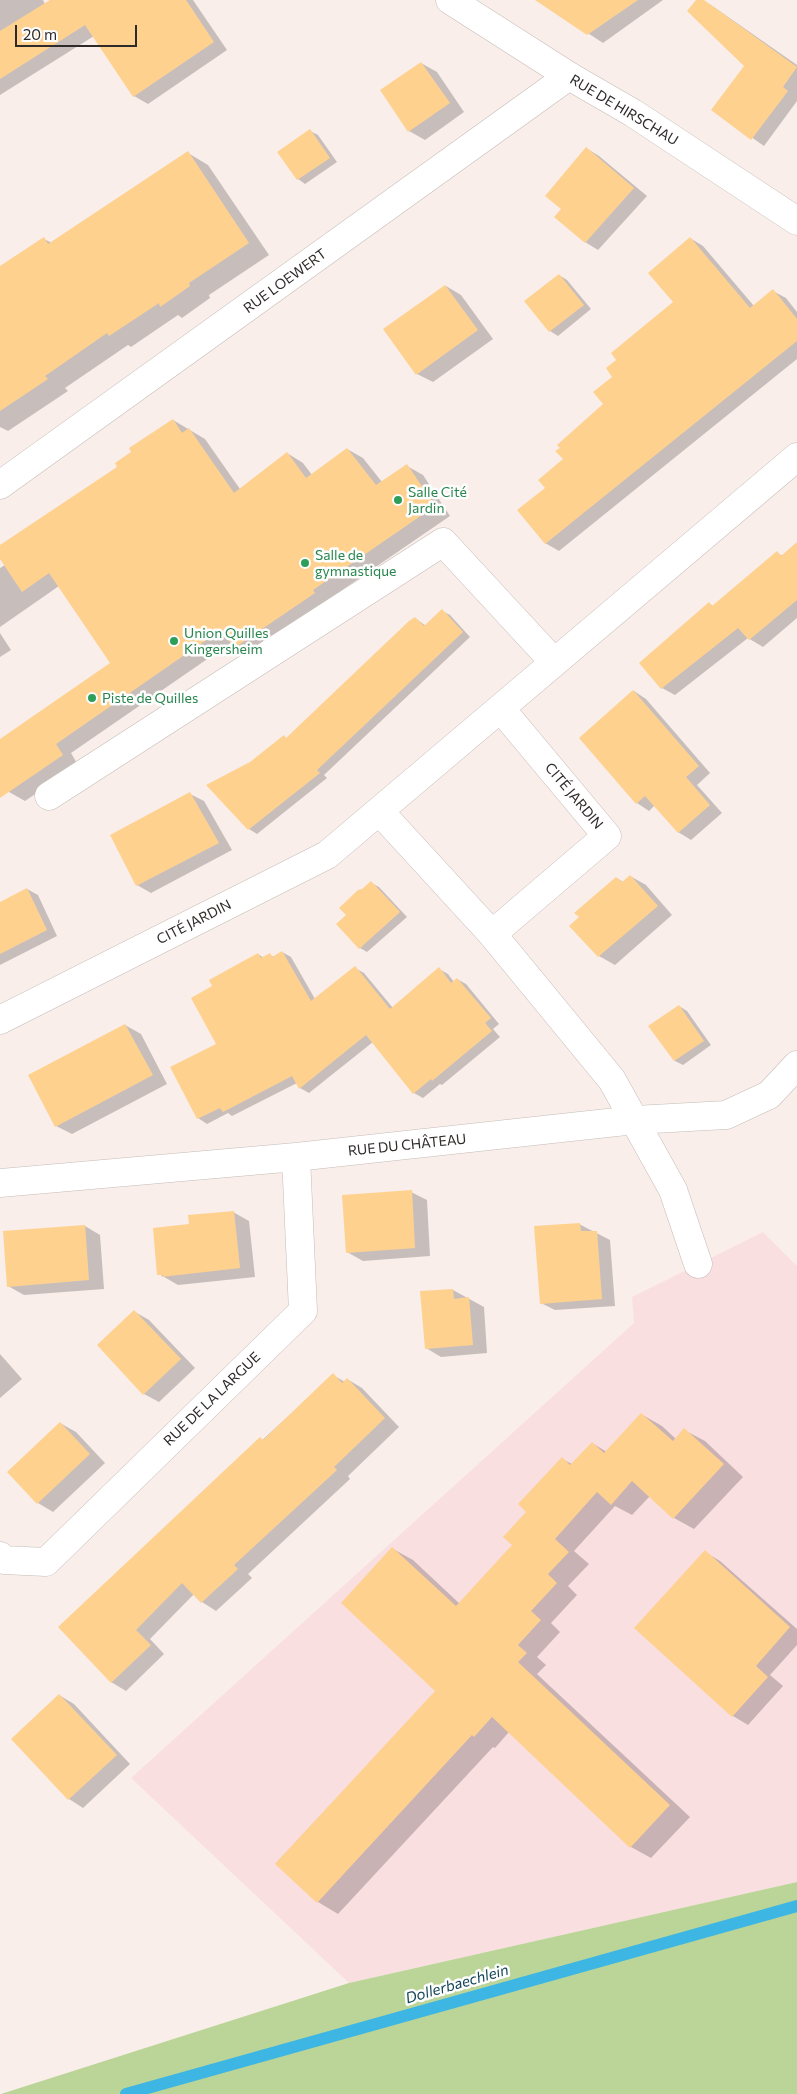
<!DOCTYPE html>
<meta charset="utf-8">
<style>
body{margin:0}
#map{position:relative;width:797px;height:2094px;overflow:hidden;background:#f9eeea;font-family:Commissioner,sans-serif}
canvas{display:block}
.scale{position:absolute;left:15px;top:25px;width:122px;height:22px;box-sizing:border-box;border:2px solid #2e2a29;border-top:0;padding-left:6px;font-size:15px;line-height:18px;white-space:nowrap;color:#2e2a29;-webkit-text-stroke:4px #fefefe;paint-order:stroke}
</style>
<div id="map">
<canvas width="797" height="2094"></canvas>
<div class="scale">20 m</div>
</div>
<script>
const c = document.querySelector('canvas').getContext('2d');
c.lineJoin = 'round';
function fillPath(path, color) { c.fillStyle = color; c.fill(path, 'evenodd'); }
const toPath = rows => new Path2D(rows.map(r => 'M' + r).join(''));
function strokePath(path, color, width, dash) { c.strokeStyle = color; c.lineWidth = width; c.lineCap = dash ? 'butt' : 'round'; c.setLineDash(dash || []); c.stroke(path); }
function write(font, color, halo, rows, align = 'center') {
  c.font = font + ' Commissioner,sans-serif'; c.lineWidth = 5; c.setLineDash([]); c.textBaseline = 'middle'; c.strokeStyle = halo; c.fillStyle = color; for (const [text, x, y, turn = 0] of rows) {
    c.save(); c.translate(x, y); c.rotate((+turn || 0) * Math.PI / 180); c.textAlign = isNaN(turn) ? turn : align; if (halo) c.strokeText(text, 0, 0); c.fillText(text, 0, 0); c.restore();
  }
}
const industrial = toPath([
 [763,1232,797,1266,797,1882,349,1983,131,1778,634,1323,632,1297]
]);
const green = toPath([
 [797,1882,797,2094,1,2094,349,1983]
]);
const shadow = toPath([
 [0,0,43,0,45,4,52,0,193,0,227,50,148,104,134,96,94,36,0,95],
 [537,0,663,0,603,43],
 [698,0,702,0,711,5,797,65,797,101,764,146,713,110,746,66],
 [421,63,437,72,464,112,425,140,409,131],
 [310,131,318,135,337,162,305,184,298,179],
 [586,148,599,156,647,196,598,250,585,242],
 [188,153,208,165,269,255,209,295,210,298,182,318,178,315,131,347,128,345,65,388,68,391,8,431,0,427,0,268,44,239,52,243],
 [690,238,703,246,754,306,773,291,786,298,797,312,797,359,559,551,545,543,547,488,565,460,605,404,618,360,675,302],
 [559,275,567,280,591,309,558,336,550,331,526,302],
 [446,286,461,295,493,339,433,382,417,374],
 [173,420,205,439,240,489,287,453,303,463,312,475,347,449,363,458,382,482,407,466,423,475,450,516,329,599,331,603,251,656,235,647,232,642,71,753,78,765,25,801,9,792,0,778,0,741,112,664,59,586,0,627,0,568,5,565,0,557,0,546,119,467],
 [797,544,797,618,763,647,748,638,675,695,662,688,709,603,713,606,777,553,783,556],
 [442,611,450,615,470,637,324,775,327,778,257,834,249,829,208,786,251,763,284,736,287,739,415,618,426,626],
 [0,633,11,650,0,657],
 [634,691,646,699,710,773,697,785,722,813,691,840,678,832,655,805,649,811,637,803],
 [190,794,204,801,232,850,151,893,137,885],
 [630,876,646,885,672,915,615,965,599,956,617,878,623,882],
 [371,883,379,887,407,917,367,952,360,948,348,915,363,890],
 [27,889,38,895,57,936,0,965,0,903],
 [282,952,291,957,315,999,355,968,364,973,393,1008,439,969,448,974,454,982,457,979,466,984,499,1024,493,1029,500,1037,442,1085,440,1084,423,1098,414,1093,373,1042,309,1093,300,1088,297,1083,232,1116,228,1113,207,1124,198,1118,218,1045,214,986,258,954,264,958,270,955,274,957],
 [679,1006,687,1011,711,1045,683,1065,675,1061,650,1027],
 [125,1025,141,1034,167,1084,72,1134,56,1126],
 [411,1192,427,1200,430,1256,363,1261,347,1252],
 [233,1212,249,1221,255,1277,178,1285,159,1274,191,1225],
 [579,1224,610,1240,615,1306,555,1310,541,1303],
 [85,1226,100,1235,104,1289,24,1295,8,1286],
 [453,1290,484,1307,487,1353,441,1357,426,1348],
 [135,1312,149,1320,195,1368,159,1402,144,1394],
 [0,1354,22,1379,0,1398],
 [333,1375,345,1382,347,1379,362,1388,399,1427,348,1476,350,1479,248,1574,252,1578,216,1611,202,1602,194,1594,150,1639,164,1654,126,1691,111,1682,59,1627],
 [641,1414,662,1426,676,1439,684,1430,705,1441,743,1477,694,1529,674,1518,650,1496,632,1515,615,1506,574,1551,589,1564,568,1586,577,1595,551,1623,560,1632,537,1657,546,1665,537,1674,690,1817,651,1858,631,1847,509,1732,495,1748,493,1747,338,1914,318,1902,276,1863,437,1691,393,1549,413,1560,460,1604,514,1545,528,1512,562,1459,572,1464,592,1443,607,1452],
 [60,1423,76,1432,105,1463,53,1512,38,1503],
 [705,1552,720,1561,797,1629,797,1645,770,1675,783,1686,748,1725,733,1716,636,1628],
 [59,1695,74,1704,130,1764,83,1808,69,1799,13,1739]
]);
const stream = toPath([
 [126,2094,797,1906]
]);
const building = toPath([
 [50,0,186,0,214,42,133,97,85,25,0,79,0,31],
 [535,0,638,0,587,35],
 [696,0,704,0,797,67,783,87,788,91,751,140,711,110,744,66,687,11],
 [421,62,450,103,408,132,380,90],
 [310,129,330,158,297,180,277,152],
 [586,147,634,188,585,243,554,217,561,209,545,196],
 [188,151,249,243,189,283,190,286,160,307,159,303,109,336,107,333,45,376,48,379,0,411,0,266,44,237,48,244],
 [690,237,750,308,773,289,797,319,797,341,545,544,517,510,545,488,538,480,563,459,555,451,560,448,557,445,603,404,593,392,612,377,606,368,616,360,611,353,673,302,648,273],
 [559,274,584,305,549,332,524,301],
 [445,285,478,330,416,375,383,329],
 [173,419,182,433,189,428,234,493,287,452,306,478,347,448,376,485,407,464,435,506,313,590,315,593,234,648,222,629,56,744,63,755,0,798,0,739,110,663,49,573,22,592,0,559,0,545,117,467,115,463,131,452,129,448],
 [797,542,797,600,749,640,738,628,661,689,639,663,709,602,712,606,777,551,781,556],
 [442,609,463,632,317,770,320,773,248,830,206,785,250,762,284,735,286,738,409,621,415,617,424,626],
 [633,690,699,766,686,777,710,805,678,833,645,796,636,804,579,738],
 [190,792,219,843,136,886,110,835],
 [630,875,658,906,598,957,569,926,579,917,574,913,616,877,622,882],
 [371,881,400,912,359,949,336,924,346,915,339,908,358,890,362,889],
 [27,888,47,930,0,954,0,902],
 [282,951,311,1001,355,966,390,1009,439,967,451,983,457,978,491,1018,485,1023,492,1031,432,1081,431,1079,413,1094,366,1035,299,1089,292,1076,223,1112,220,1108,197,1119,170,1067,216,1044,191,998,212,986,209,980,258,953,261,958,270,953,272,957],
 [679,1005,704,1041,674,1061,648,1026],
 [125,1024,153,1075,55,1127,28,1075],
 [412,1190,415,1248,346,1253,342,1195],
 [234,1211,240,1268,161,1277,164,1275,157,1275,153,1228,189,1224,188,1215],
 [580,1223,581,1231,597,1231,602,1299,540,1304,534,1226],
 [85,1225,89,1280,7,1287,3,1231],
 [453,1289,454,1299,469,1297,473,1345,425,1349,420,1291],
 [134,1310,181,1359,143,1395,97,1345],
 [333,1373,342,1383,347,1378,385,1418,334,1467,337,1470,234,1565,238,1569,201,1603,182,1583,136,1630,151,1645,111,1683,58,1627,260,1437,263,1440],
 [641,1413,673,1441,684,1428,724,1464,673,1519,632,1481,611,1505,597,1492,555,1539,569,1552,548,1574,557,1583,531,1611,541,1620,518,1645,527,1653,518,1662,670,1805,630,1848,492,1717,474,1737,472,1735,317,1903,275,1864,435,1691,341,1603,392,1547,456,1606,512,1545,503,1537,526,1512,518,1504,562,1457,570,1465,592,1442,604,1453],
 [60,1422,90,1454,37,1504,7,1472],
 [705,1550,790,1627,756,1666,768,1677,732,1717,634,1628],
 [59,1694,117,1755,68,1800,11,1739]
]);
const minor = toPath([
 [0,485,569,76],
 [49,796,443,542,554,662],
 [380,812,492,934,612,1080,673,1190,698,1264],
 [492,934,607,836,501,709],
 [0,1020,327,855,797,457],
 [0,1183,296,1157,635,1120,726,1115,769,1095,797,1065],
 [0,1556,4,1560,46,1562,303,1311,296,1157]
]);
const major = toPath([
 [450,0,569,76,633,113,797,221]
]);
const markers = [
 [398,500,5,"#2e9e5b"],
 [305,563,5,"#2e9e5b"],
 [174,641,5,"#2e9e5b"],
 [92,698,5,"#2e9e5b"]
];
const streetNames = [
 ["RUE DE HIRSCHAU",624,110,31],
 ["RUE LOEWERT",285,281,-36],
 ["CITÉ JARDIN",574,796,50],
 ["CITÉ JARDIN",194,922,-27],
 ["RUE DU CHÂTEAU",407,1145,-6],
 ["RUE DE LA LARGUE",212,1399,-44]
];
const leisureNames = [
 ["Salle Cité",408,492],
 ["Jardin",408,508],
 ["Salle de",315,555],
 ["gymnastique",315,571],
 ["Union Quilles",184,633],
 ["Kingersheim",184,649],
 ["Piste de Quilles",102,698]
];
const waterNames = [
 ["Dollerbaechlein",457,1984,-16]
];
fillPath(industrial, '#fadfe1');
fillPath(green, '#bbd598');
fillPath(shadow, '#0003');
strokePath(stream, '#3eb6e3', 12);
fillPath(building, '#ffd18f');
strokePath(minor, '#c5bbb7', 29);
strokePath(major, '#c5bbb7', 29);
strokePath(minor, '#fff', 28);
strokePath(major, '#fff', 28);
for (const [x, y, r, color] of markers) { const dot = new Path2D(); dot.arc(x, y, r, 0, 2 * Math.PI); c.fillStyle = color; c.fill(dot); strokePath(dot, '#fefefe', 2); }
write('14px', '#2e2a29', '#fefefe', streetNames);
write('14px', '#27864d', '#fefefe', leisureNames, 'left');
write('italic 15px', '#124557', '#fefefe', waterNames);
</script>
